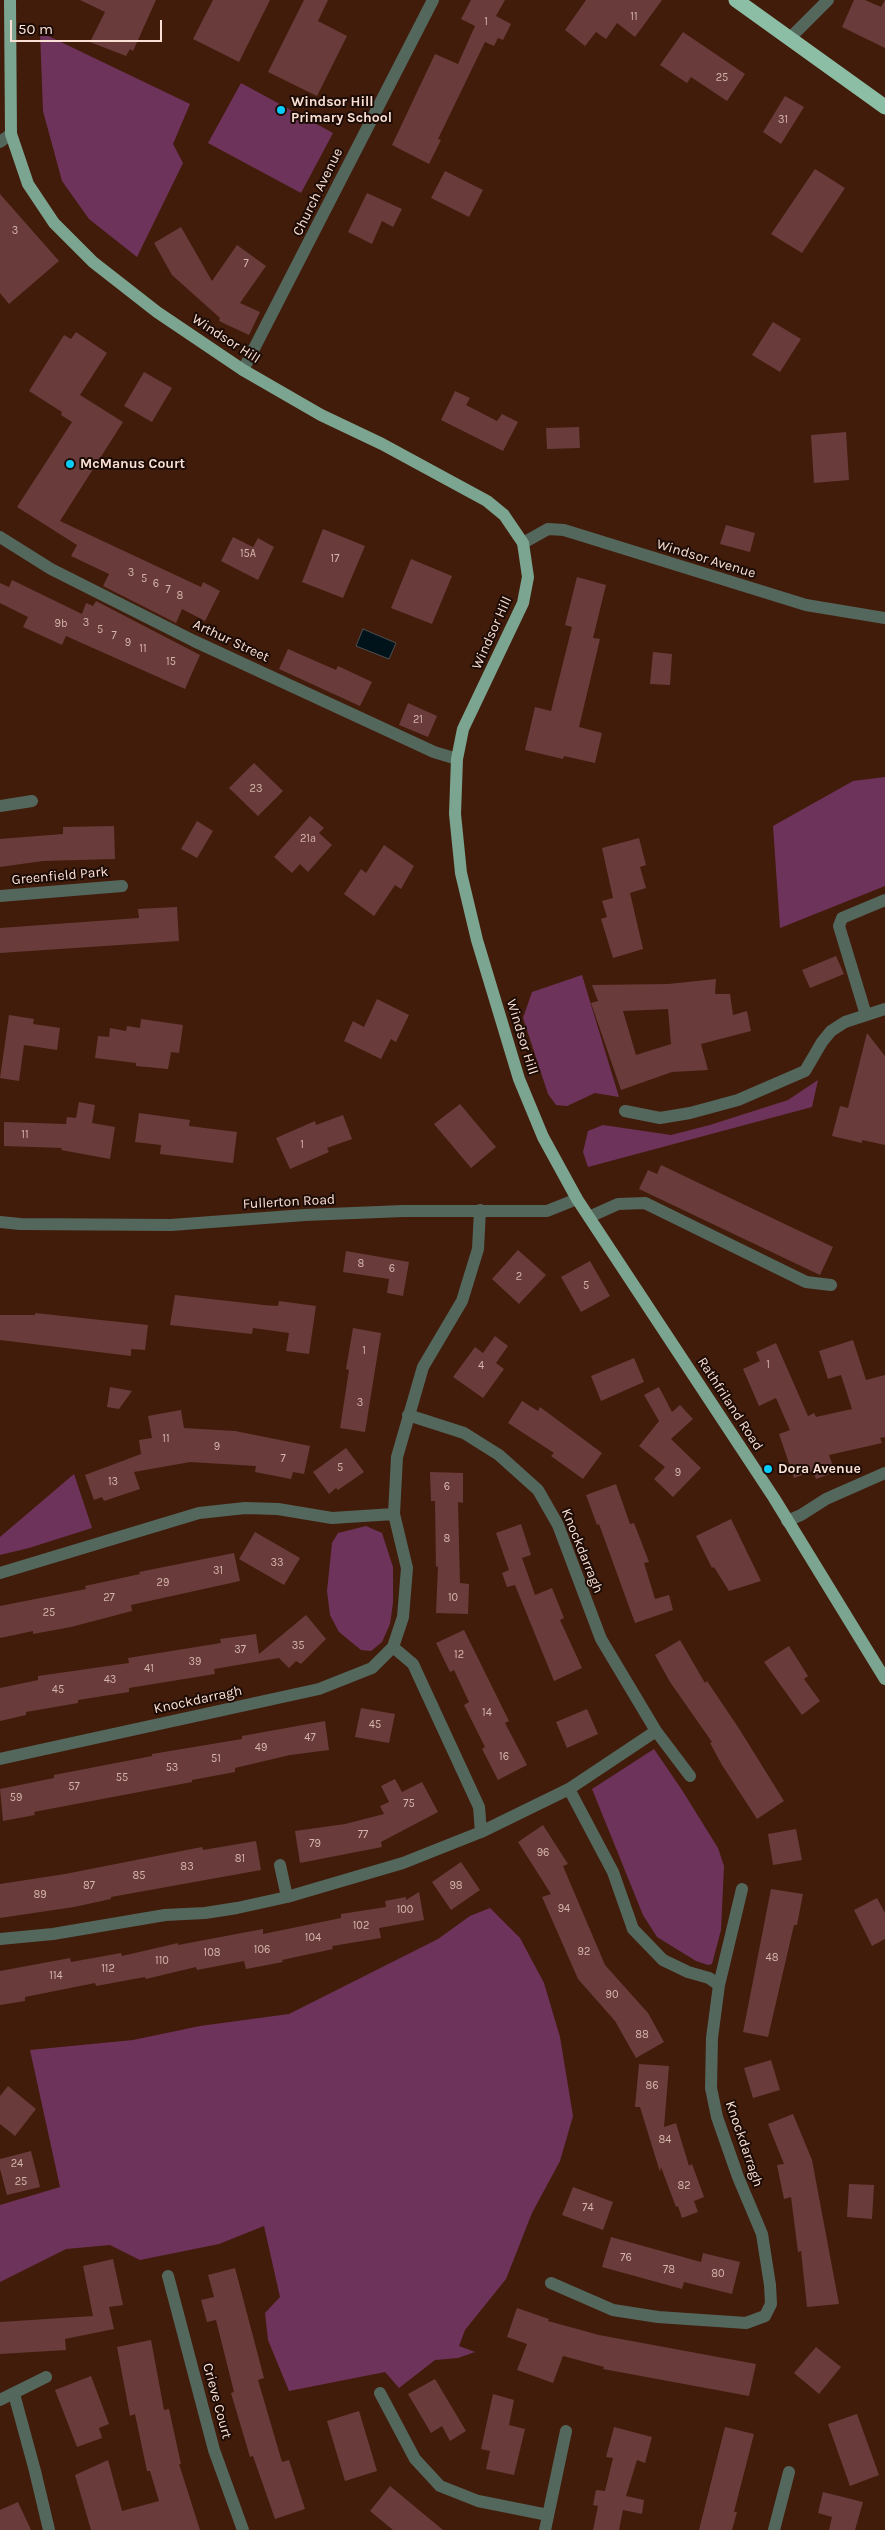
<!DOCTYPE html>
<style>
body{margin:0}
#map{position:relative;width:885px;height:2530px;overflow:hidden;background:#421c0b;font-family:Karla,sans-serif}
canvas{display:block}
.scale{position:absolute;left:10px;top:20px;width:152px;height:22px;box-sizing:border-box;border:2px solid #f9dfd4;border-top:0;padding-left:6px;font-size:15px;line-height:18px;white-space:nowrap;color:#f9dfd4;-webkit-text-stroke:4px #1d0c06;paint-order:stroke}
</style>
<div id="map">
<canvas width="885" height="2530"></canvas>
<div class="scale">50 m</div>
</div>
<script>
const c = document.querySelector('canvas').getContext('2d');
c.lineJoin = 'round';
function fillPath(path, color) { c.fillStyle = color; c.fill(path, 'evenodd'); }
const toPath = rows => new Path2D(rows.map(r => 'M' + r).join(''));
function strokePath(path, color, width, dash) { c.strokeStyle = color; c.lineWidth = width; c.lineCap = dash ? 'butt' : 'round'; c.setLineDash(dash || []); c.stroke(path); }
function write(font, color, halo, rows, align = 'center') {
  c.font = font + ' Karla,sans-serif'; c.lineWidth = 4; c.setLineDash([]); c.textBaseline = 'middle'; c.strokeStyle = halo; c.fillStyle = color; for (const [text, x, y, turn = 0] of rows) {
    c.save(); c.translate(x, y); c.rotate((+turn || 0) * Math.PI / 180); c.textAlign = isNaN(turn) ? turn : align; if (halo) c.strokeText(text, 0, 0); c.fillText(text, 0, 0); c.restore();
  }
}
const green = toPath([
 [40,32,190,104,173,144,183,163,137,257,89,219,62,181,43,111],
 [241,83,333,133,301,193,208,143],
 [885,777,885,886,780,928,773,826,853,781],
 [582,975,619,1097,595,1093,567,1106,556,1105,548,1094,523,1018,532,992],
 [818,1080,812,1107,588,1167,583,1152,588,1131,603,1125,671,1135,710,1125,788,1100],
 [74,1474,92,1528,29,1548,0,1555,0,1537],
 [366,1526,382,1533,393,1567,393,1603,390,1624,382,1642,371,1651,361,1650,339,1632,330,1615,327,1591,332,1543,338,1533],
 [654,1749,682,1790,718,1848,724,1866,721,1930,712,1964,708,1965,696,1961,657,1937,643,1915,592,1789],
 [490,1908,520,1938,544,1983,560,2037,573,2116,560,2161,532,2213,506,2279,465,2330,459,2346,475,2352,458,2358,435,2360,399,2388,385,2372,289,2391,268,2340,265,2313,280,2297,264,2226,219,2244,140,2260,110,2245,66,2249,0,2282,0,2205,60,2187,30,2050,133,2040,200,2026,289,2014,438,1939,470,1916]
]);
const water = toPath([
 [363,629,396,643,389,659,356,646,363,629]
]);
const building = toPath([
 [80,0,156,0,133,51,130,49,126,56,90,42,105,12],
 [213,0,270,0,239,62,193,39],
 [304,0,328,0,318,21,347,36,317,96,268,72],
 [471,0,505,0,496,16,511,24,503,40,498,38,494,46,485,42,438,139,441,140,429,164,392,145,435,54,458,64,475,26,461,19],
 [586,0,662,0,635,37,617,23,606,39,596,32,585,46,565,30],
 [854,0,865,0,881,7,885,0,885,48,842,27],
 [683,32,745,74,727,101,691,77,687,83,660,65],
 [785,96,804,107,781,144,763,132],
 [815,169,845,188,802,253,771,234],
 [445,171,483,190,469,217,431,198],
 [367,193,402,209,393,227,382,221,372,244,348,232],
 [0,194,59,261,9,304,0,293],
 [181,227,212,281,237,245,266,266,240,303,260,312,249,335,219,321,220,318,172,275,154,243],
 [773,322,801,339,780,372,752,355],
 [76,332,107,353,80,395,123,422,60,521,201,587,203,582,220,591,205,621,182,609,176,623,103,586,109,574,71,556,77,545,17,507,72,422,61,415,62,412,29,391,64,335,71,339],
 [144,372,172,388,152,422,124,406],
 [455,391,470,398,466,405,497,421,502,414,518,422,503,451,441,420],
 [579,427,580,448,547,449,546,428],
 [846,432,849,480,814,483,811,435],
 [726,525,755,533,750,552,720,544],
 [323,529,365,546,343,598,302,582],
 [233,537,253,547,258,538,274,547,258,580,221,561],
 [411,559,452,576,432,624,391,608],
 [577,577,606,585,593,638,600,639,579,727,602,733,595,763,564,756,563,759,525,750,535,707,551,711,572,627,565,625],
 [12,580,82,614,86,603,93,606,96,601,200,655,185,689,66,636,62,645,23,627,28,617,0,603,0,583,9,587],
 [288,649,336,670,338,666,372,682,360,706,279,669],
 [653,652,672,654,670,685,650,684],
 [408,703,437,716,428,737,399,725],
 [254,763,283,791,258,816,229,788],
 [310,816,324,828,319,833,332,845,308,872,300,864,292,873,274,857],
 [197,821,213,831,197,858,181,849],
 [114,826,115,859,43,861,0,867,0,839,63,834,63,827],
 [639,838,646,865,640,867,646,888,630,893,643,949,613,958,601,919,607,917,602,901,613,898,602,848],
 [384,845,414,866,401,889,395,885,374,916,344,894,361,869,366,873],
 [177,907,179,941,0,953,0,928,139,918,138,909],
 [836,956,844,974,810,988,802,970],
 [716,979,715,994,730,994,733,1015,747,1011,751,1031,701,1044,708,1070,672,1072,621,1090,591,1003,598,1001,592,985,668,984],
 [668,1009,671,1044,636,1055,623,1011],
 [377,999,409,1015,396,1042,391,1039,381,1059,344,1041,353,1021,364,1027],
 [9,1015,34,1019,33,1024,60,1028,57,1050,24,1045,19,1081,0,1078],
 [141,1019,183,1025,179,1053,171,1052,168,1069,136,1066,136,1063,95,1058,98,1036,109,1037,110,1028,126,1031,127,1026,140,1028],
 [867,1033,885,1056,885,1145,862,1140,862,1143,832,1136,840,1106,848,1108],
 [79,1102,95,1105,92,1123,115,1127,110,1159,61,1150,62,1148,4,1146,4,1122,66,1124,67,1117,76,1118],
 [460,1104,496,1147,471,1168,434,1124],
 [139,1113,190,1120,189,1126,237,1132,233,1163,160,1154,161,1145,135,1142],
 [343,1115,352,1139,327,1148,329,1152,290,1169,276,1138,315,1121,316,1125],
 [661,1165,833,1247,820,1275,639,1189,648,1170,657,1174],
 [518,1250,546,1275,519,1304,492,1279],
 [346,1251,409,1262,403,1296,387,1293,389,1279,343,1272],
 [590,1261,610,1296,581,1312,561,1277],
 [175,1295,264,1305,278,1306,279,1301,316,1306,309,1354,286,1351,289,1333,253,1328,252,1334,170,1325],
 [35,1313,148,1325,145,1350,131,1349,131,1356,0,1340,0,1315,35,1315],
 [353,1328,381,1333,365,1432,340,1428,349,1370,346,1369],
 [495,1336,508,1346,496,1363,504,1369,483,1398,453,1377,475,1347,483,1353],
 [853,1340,866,1380,885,1375,885,1437,880,1438,882,1443,829,1455,835,1472,816,1479,813,1471,794,1478,779,1434,790,1430,776,1398,759,1406,743,1369,760,1361,756,1352,776,1343,808,1416,814,1413,816,1417,852,1409,841,1375,828,1379,819,1351],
 [634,1358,644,1382,601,1401,591,1376],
 [110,1387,132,1391,119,1409,107,1407],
 [659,1387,672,1412,680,1405,693,1419,671,1439,701,1468,673,1497,654,1479,665,1467,639,1446,659,1421,644,1395],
 [522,1401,538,1411,540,1407,602,1453,583,1479,551,1456,554,1453,508,1423],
 [181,1410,184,1428,235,1431,310,1446,304,1474,293,1472,291,1479,255,1472,256,1466,190,1462,134,1472,140,1489,104,1501,102,1497,94,1500,85,1475,141,1454,139,1440,152,1438,148,1416],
 [346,1448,364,1472,338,1490,336,1488,329,1494,313,1472],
 [430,1472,463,1473,463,1503,458,1502,460,1583,469,1584,468,1614,436,1613,438,1566,436,1567,435,1501,431,1501],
 [616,1484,630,1524,634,1523,649,1562,644,1563,655,1599,669,1595,673,1610,635,1623,599,1524,597,1525,586,1495],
 [731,1519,761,1581,729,1591,714,1567,712,1568,696,1536],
 [521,1524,531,1555,522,1558,535,1595,552,1588,564,1618,560,1620,582,1668,554,1681,515,1585,507,1587,502,1573,509,1570,496,1533],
 [255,1532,300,1558,284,1585,239,1559],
 [234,1553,240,1581,131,1605,132,1611,71,1627,33,1634,33,1631,0,1638,0,1606,86,1589,85,1586,140,1574,139,1572],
 [306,1615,326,1639,301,1664,296,1661,289,1668,279,1658,214,1669,215,1674,129,1688,129,1692,78,1700,78,1703,26,1712,26,1715,0,1721,0,1688,38,1680,38,1676,129,1663,128,1658,221,1643,220,1639,256,1634,259,1654],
 [464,1630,509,1721,505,1723,527,1765,498,1780,482,1749,485,1747,464,1705,469,1702,454,1670,450,1672,436,1643],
 [680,1640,705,1683,707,1681,738,1727,784,1801,757,1819,722,1765,710,1743,712,1742,670,1682,655,1655],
 [789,1646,808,1676,804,1679,820,1701,802,1715,764,1662],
 [361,1708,395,1714,389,1743,355,1737],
 [587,1709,598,1734,567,1748,556,1722],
 [325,1721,329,1750,290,1755,235,1768,235,1772,192,1780,192,1782,44,1810,34,1812,35,1815,3,1821,0,1789,54,1778,54,1775,152,1756,152,1754,242,1739,242,1736],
 [395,1779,402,1792,422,1782,438,1812,381,1842,382,1847,300,1863,295,1831,345,1824,384,1814,380,1806,389,1802,381,1786],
 [543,1825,568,1864,563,1866,605,1965,648,2013,664,2042,636,2058,615,2021,578,1979,542,1897,551,1894,518,1842],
 [796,1829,802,1860,773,1865,768,1834],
 [256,1841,261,1870,111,1897,111,1899,74,1907,0,1918,0,1884,65,1874,202,1847,203,1850],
 [461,1862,480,1890,451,1910,432,1882],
 [771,1889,803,1894,797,1925,794,1925,768,2037,743,2032],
 [419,1892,424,1920,379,1928,381,1938,332,1946,333,1949,282,1960,283,1962,246,1969,244,1961,197,1970,196,1967,146,1979,145,1977,96,1986,95,1983,25,1997,25,2001,0,2005,0,1971,70,1958,71,1962,121,1953,122,1956,178,1943,178,1945,263,1929,263,1934,341,1918,341,1914,386,1907,385,1901,406,1897,406,1900],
 [877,1898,885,1913,885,1939,872,1946,854,1910],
 [771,2060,780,2090,753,2098,744,2068],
 [639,2064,669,2066,664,2127,676,2123,689,2166,692,2164,704,2197,694,2201,698,2212,682,2218,678,2206,676,2207,661,2167,660,2172,640,2107,635,2107],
 [8,2086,36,2109,15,2136,0,2124,0,2096],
 [793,2114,812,2160,839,2304,807,2307,801,2251,798,2252,791,2197,784,2199,777,2165,784,2164,768,2124],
 [31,2151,40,2187,7,2195,0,2169,0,2159],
 [849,2184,874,2185,872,2219,847,2217],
 [573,2187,613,2202,603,2230,562,2215],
 [611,2237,701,2262,703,2253,740,2262,732,2294,684,2282,682,2289,602,2267],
 [113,2259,123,2305,109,2307,114,2329,65,2339,66,2350,0,2354,0,2322,93,2316,83,2266],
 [235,2268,264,2378,258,2380,282,2462,289,2460,305,2509,275,2519,253,2456,250,2457,231,2393,234,2392,216,2320,207,2322,201,2300,214,2297,208,2275],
 [517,2308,549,2319,548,2321,599,2335,756,2364,749,2396,603,2369,604,2367,563,2356,553,2383,517,2370,527,2344,507,2337],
 [151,2340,164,2410,169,2409,181,2464,179,2464,200,2530,91,2530,75,2475,108,2460,122,2511,159,2501,150,2471,147,2471,135,2414,130,2416,117,2347],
 [816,2347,841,2367,819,2394,794,2373],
 [91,2376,109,2424,99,2428,102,2438,77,2447,55,2390],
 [435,2379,466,2431,450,2441,442,2426,431,2433,408,2394],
 [493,2394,514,2400,509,2425,525,2429,514,2475,486,2469,490,2451,481,2449],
 [359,2411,377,2471,345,2481,327,2421],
 [857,2414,879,2475,850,2486,828,2424],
 [614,2427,652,2437,645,2463,637,2460,626,2496,644,2500,642,2514,623,2510,619,2530,593,2530,598,2506,593,2505,596,2490,605,2491,613,2458,606,2457],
 [725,2427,754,2434,734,2512,737,2512,732,2530,699,2530],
 [390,2486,443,2530,393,2530,370,2511],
 [823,2492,863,2502,855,2530,829,2530,832,2517,818,2513],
 [18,2502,31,2530,0,2530,0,2510]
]);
const street = toPath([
 [790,38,828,0],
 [0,142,11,134],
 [243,370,433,0],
 [0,537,51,569,194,641,434,752,457,759],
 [523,543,548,529,564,530,806,605,885,618],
 [0,806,32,801],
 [0,896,122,886],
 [866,1015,839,926,842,918,885,900],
 [625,1111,660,1118,690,1113,738,1100,805,1071,822,1042,831,1031,845,1022,885,1009],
 [589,1217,618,1204,645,1203,806,1282,831,1285],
 [0,1222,20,1224,171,1225,305,1215,403,1211,547,1211,577,1199],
 [408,1415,464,1433,499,1455,538,1490,558,1525,601,1639,656,1731,569,1789,481,1832],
 [787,1521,801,1515,826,1499,885,1473],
 [0,1573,199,1513,245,1508,278,1509,332,1518,394,1514],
 [656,1731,690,1776],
 [0,1759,319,1689,372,1668,393,1647,403,1617,407,1568,394,1514,397,1457,423,1367,462,1301,478,1249,480,1210],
 [280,1865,287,1897],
 [0,1939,53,1934,165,1915,205,1913,237,1908,287,1897,403,1863,481,1832,479,1807,413,1664,393,1647],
 [719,1985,742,1889],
 [168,2276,214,2450,243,2530],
 [551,2283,613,2310,658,2317,746,2323,765,2316,771,2304,770,2285,762,2234,738,2177,717,2117,711,2088,712,2038,719,1985,709,1978,688,1972,663,1960,633,1929,613,1872,569,1789],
 [380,2393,415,2459,440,2486,478,2501,548,2515],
 [14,2394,35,2471,49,2530],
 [0,2400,46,2377],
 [545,2530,566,2431],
 [774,2530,789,2472]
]);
const primary = toPath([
 [10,0,11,134,28,184,54,223,93,262,157,312,243,370,321,415,382,444,487,501,504,515,523,543,528,577,523,603,463,729,457,759,455,814,461,873,477,940,519,1079,543,1137,577,1199,774,1498,885,1679]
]);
const highway = toPath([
 [736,0,885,107]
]);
const markers = [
 [281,110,5,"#07cbf9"],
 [70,464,5,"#07cbf9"],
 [768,1469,5,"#07cbf9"]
];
const numberNames = [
 ["11",634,17],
 ["1",486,22],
 ["25",722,78],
 ["31",783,120],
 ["3",15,231],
 ["7",246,264],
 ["15A",248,554],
 ["17",335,559],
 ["3",131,573],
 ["5",144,579],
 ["6",156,584],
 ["7",168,590],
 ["8",180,596],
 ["3",86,623],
 ["9b",61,624],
 ["5",100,630],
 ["7",114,636],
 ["9",128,643],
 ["11",143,649],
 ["15",171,662],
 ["21",418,720],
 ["23",256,789],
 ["21a",308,839],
 ["11",25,1135],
 ["1",302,1145],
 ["8",361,1264],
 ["6",392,1269],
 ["2",519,1277],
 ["5",586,1286],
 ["1",364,1351],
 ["1",768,1365],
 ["4",481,1366],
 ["3",360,1403],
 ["11",166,1439],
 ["9",217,1447],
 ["7",283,1459],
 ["5",340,1468],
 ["9",678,1473],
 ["13",113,1482],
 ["6",447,1487],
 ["8",447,1539],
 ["33",277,1563],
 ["31",218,1571],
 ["29",163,1583],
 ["27",109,1598],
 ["10",453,1598],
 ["25",49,1613],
 ["35",298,1646],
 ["37",240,1650],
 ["12",459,1655],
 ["39",195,1662],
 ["41",149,1669],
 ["43",110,1680],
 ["45",58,1690],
 ["14",487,1713],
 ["45",375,1725],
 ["47",310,1738],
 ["49",261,1748],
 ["16",504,1757],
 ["51",216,1759],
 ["53",172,1768],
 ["55",122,1778],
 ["57",74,1787],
 ["59",16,1798],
 ["75",409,1804],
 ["77",363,1835],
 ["79",315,1844],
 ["96",543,1853],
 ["81",240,1859],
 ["83",187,1867],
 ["85",139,1876],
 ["87",89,1886],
 ["98",456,1886],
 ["89",40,1895],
 ["94",564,1909],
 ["100",405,1910],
 ["102",361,1926],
 ["104",313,1938],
 ["106",262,1950],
 ["92",584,1952],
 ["108",212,1953],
 ["48",772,1958],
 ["110",162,1961],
 ["112",108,1969],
 ["114",56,1976],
 ["90",612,1995],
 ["88",642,2035],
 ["86",652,2086],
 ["84",665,2140],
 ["24",17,2164],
 ["25",21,2182],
 ["82",684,2186],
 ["74",588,2208],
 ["76",626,2258],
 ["78",669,2270],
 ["80",718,2274]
];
const poiNames = [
 ["Windsor Hill",291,102],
 ["Primary School",291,118],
 ["McManus Court",80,464],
 ["Dora Avenue",778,1469]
];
const streetNames = [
 ["Church Avenue",318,192,-64],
 ["Windsor Hill",226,339,33],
 ["Windsor Avenue",706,559,17],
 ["Windsor Hill",492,633,-66],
 ["Arthur Street",231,641,25],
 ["Greenfield Park",60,876,-5],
 ["Windsor Hill",522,1037,73],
 ["Fullerton Road",289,1202,-3],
 ["Rathfriland Road",730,1404,57],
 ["Knockdarragh",582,1551,68],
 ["Knockdarragh",198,1700,-12],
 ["Knockdarragh",744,2144,71],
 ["Crieve Court",217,2401,75]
];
fillPath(green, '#6e335a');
fillPath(water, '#00131b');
strokePath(water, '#4b5052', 1);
fillPath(building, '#693b3a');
strokePath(street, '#53675d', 12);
strokePath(primary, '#7ba590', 12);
strokePath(highway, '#8bbea4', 15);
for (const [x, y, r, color] of markers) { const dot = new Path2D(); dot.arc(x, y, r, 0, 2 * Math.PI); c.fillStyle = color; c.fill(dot); strokePath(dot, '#1d0c06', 2); }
write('11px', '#d5b6ae', null, numberNames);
write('bold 14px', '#f9dfd4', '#1d0c06', poiNames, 'left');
write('14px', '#f9dfd4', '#1d0c06', streetNames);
</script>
